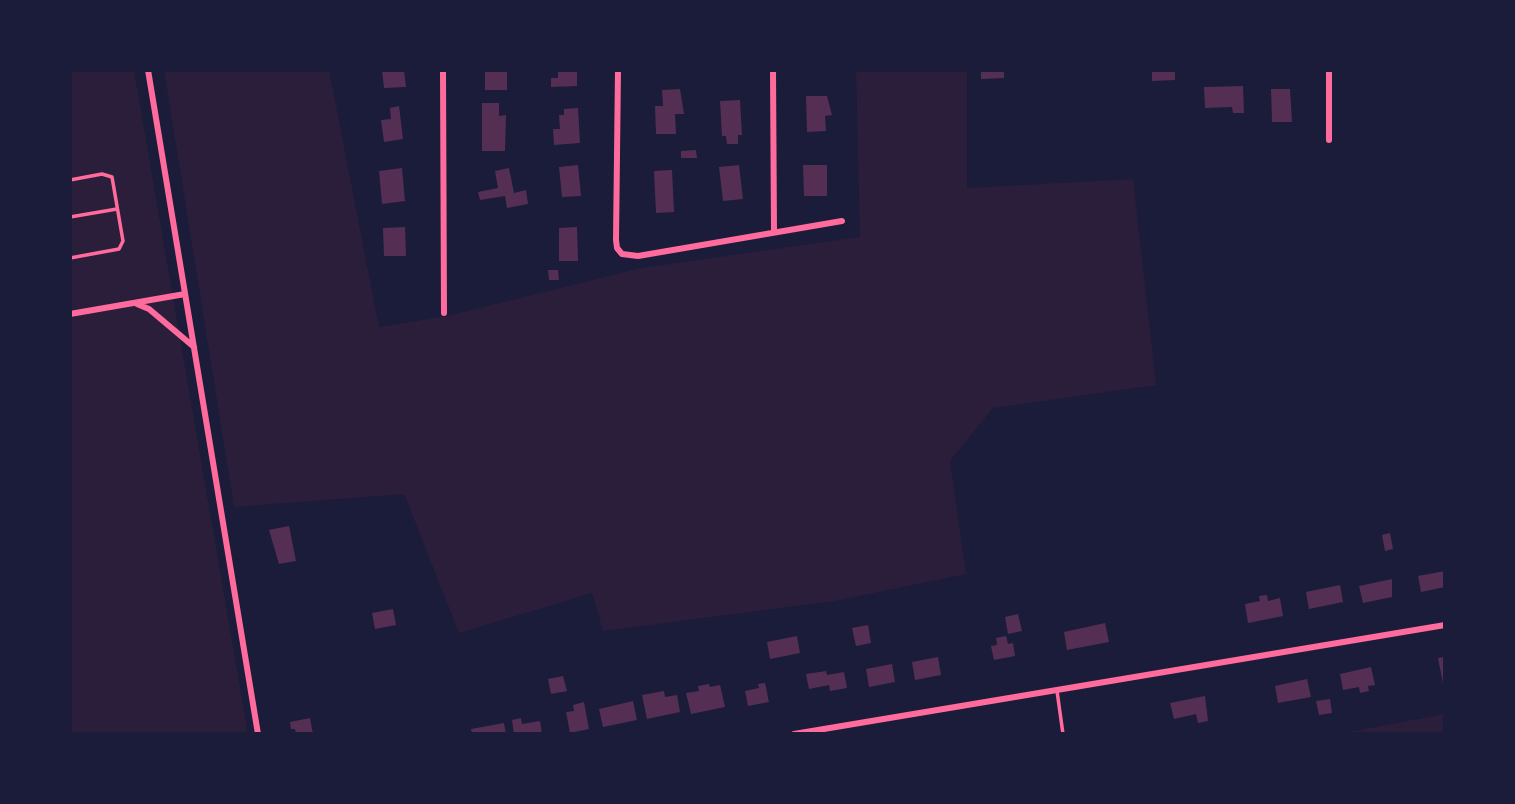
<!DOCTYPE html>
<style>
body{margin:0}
#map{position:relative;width:1515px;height:804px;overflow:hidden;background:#1b1b3a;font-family:"Open Sans",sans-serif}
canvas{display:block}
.frame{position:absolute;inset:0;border:72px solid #1b1b3a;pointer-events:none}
</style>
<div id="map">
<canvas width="1515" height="804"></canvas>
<div class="frame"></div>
</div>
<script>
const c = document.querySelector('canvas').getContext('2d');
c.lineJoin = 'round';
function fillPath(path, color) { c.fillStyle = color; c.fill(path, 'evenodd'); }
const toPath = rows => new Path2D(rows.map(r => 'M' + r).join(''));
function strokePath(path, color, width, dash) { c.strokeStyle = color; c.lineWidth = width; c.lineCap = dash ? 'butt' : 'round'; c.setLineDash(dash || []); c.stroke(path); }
const green = toPath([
 [70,70,134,70,248,734,70,734],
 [164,70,329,70,379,327,447,316,641,268,860,237,856,70,967,70,967,188,1133,179,1156,385,993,408,950,461,966,574,835,601,603,631,592,593,459,633,404,494,234,507],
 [1445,714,1445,734,1338,734]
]);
const building = toPath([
 [382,70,404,70,406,87,384,88],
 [485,70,507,70,507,90,485,90],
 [558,70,577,70,577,86,551,87,551,78,558,78],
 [981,70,1004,70,1004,78,981,79],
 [1152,70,1175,70,1175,80,1152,81],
 [1243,86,1244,113,1233,113,1232,107,1205,108,1204,87],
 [680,89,684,114,675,114,676,134,656,134,655,106,663,106,662,90],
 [1271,89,1290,89,1292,122,1272,122],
 [806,96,827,96,832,115,825,116,826,131,807,132],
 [740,100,742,135,738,135,738,144,727,144,726,136,722,136,720,101],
 [482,103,499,103,499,116,506,115,505,151,482,151],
 [399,106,403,139,384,142,381,120,391,119,390,108],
 [578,108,580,143,554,145,553,129,560,129,559,115,564,115,564,109],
 [696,150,697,158,681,158,681,151],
 [578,165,581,196,562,197,559,167],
 [739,165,743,199,723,201,719,167],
 [803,165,827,165,827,196,804,196],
 [402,168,405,201,382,204,379,171],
 [509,168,514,193,526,190,528,204,507,208,505,196,480,200,478,192,498,188,495,171],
 [672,170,674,212,656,213,654,171],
 [405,227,406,256,384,256,383,228],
 [577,227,578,261,559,261,559,228],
 [548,270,558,270,559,280,549,280],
 [289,526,296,561,279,564,269,530],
 [1390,533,1393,549,1385,551,1382,535],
 [1445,571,1445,587,1421,592,1418,576],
 [1392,579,1392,597,1363,603,1359,586],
 [1340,585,1343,602,1309,609,1306,592],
 [1267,595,1268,601,1280,598,1283,616,1248,623,1245,604,1260,601,1259,596],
 [393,609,396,625,375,629,372,613],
 [1018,614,1022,631,1008,634,1005,617],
 [1105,623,1109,642,1067,650,1064,632],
 [868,625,871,643,856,646,852,628],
 [797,636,800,653,770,659,767,642],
 [1006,636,1008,644,1013,643,1015,656,994,660,991,646,997,645,996,638],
 [938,657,941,675,915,680,912,662],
 [1445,657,1445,688,1444,688,1438,658],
 [892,664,895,682,869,687,866,669],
 [1371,667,1375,685,1368,686,1369,691,1360,693,1359,687,1343,690,1340,674],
 [826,671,827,675,844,672,847,688,830,691,829,685,809,689,806,674],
 [563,676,567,691,551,694,548,679],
 [1307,679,1311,697,1278,703,1275,686],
 [765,683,769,702,748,706,745,691,759,688,758,684],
 [709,684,710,687,720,685,725,707,691,714,686,693,699,691,698,686],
 [664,691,665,697,677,695,680,712,647,719,642,695],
 [1205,696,1208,721,1198,723,1196,714,1174,719,1170,703],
 [1330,699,1332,713,1319,715,1316,701],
 [633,701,637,720,603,727,599,709],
 [584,702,589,729,570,733,566,712,574,711,573,705],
 [310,718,313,734,296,734,295,729,291,729,290,722],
 [521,718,522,724,540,721,542,734,514,734,512,720],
 [504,723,506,734,472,734,471,729]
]);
const service = toPath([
 [70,180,102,174,112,177,123,241,119,249,70,258],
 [70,217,117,209],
 [1057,691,1063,734]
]);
const minor = toPath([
 [148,70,258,734],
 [443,70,444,313],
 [618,70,616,240,617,248,622,254,638,256,842,221],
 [773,70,774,231],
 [1329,70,1329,140],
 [137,304,149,309,194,347],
 [70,314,185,294],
 [794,734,1445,625]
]);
fillPath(green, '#2a1e3b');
fillPath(building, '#542f53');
strokePath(service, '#ff6b9d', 3.5);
strokePath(minor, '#ff6b9d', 6);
</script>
